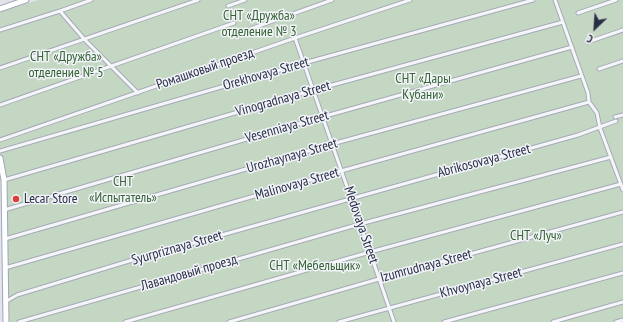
<!DOCTYPE html>
<meta charset="utf-8">
<style>
body{margin:0}
#map{position:relative;width:623px;height:322px;overflow:hidden;background:#e2e4ec;font-family:"PT Sans Narrow",sans-serif}
canvas{display:block}
.north{position:absolute;left:575px;top:8px;width:40px;height:40px;-webkit-text-stroke:3px #f2f4f9;paint-order:stroke;rotate:205deg;font-size:11px;font-weight:700;line-height:16px;text-align:center;color:#282e46}
.north::after{content:'';display:block;margin:auto;width:14px;height:18px;background:#282e46;clip-path:polygon(50% 0,100% 100%,50% 72%,0 100%)}
</style>
<div id="map">
<canvas width="623" height="322"></canvas>
<div class="north">С</div>
</div>
<script>
const c = document.querySelector('canvas').getContext('2d');
c.lineJoin = 'round';
function fillPath(path, color) { c.fillStyle = color; c.fill(path, 'evenodd'); }
const toPath = rows => new Path2D(rows.map(r => 'M' + r).join(''));
function strokePath(path, color, width, dash) { c.strokeStyle = color; c.lineWidth = width; c.lineCap = dash ? 'butt' : 'round'; c.setLineDash(dash || []); c.stroke(path); }
function write(font, color, halo, rows, align = 'center') {
  c.font = font + ' "PT Sans Narrow",sans-serif'; c.lineWidth = 3; c.setLineDash([]); c.textBaseline = 'middle'; c.strokeStyle = halo; c.fillStyle = color; for (const [text, x, y, turn = 0] of rows) {
    c.save(); c.translate(x, y); c.rotate((+turn || 0) * Math.PI / 180); c.textAlign = isNaN(turn) ? turn : align; if (halo) c.strokeText(text, 0, 0); c.fillText(text, 0, 0); c.restore();
  }
}
const green = toPath([
 [38,0,623,0,623,322,6,322,4,180,0,158,0,12]
]);
const street = toPath([
 [555,0,588,93,589,102,597,113,600,128,623,190],
 [228,6,245,0],
 [60,11,85,40,138,93],
 [578,13,616,0],
 [0,30,60,11,91,0],
 [236,34,332,0],
 [295,38,360,224,370,252,394,322],
 [588,42,623,30],
 [0,68,198,0],
 [599,69,623,61],
 [0,105,234,23],
 [615,117,623,115],
 [0,140,295,38,410,0],
 [0,151,304,63,533,0],
 [4,180,314,90,563,22],
 [4,210,322,117,572,47],
 [5,239,332,144,581,76],
 [5,268,341,171,589,102],
 [5,302,17,295,129,261,578,135,616,121],
 [19,322,360,224,611,157],
 [125,322,370,252,621,184],
 [229,322,379,279,623,212],
 [339,322,623,244],
 [444,322,623,273],
 [553,322,623,302],
 [616,322,623,320]
]);
const primary = toPath([
 [0,9,26,0],
 [0,158,4,180,6,322]
]);
const markers = [
 [16,199,4,"#dd3c3b"]
];
const parkNames = [
 ["СНТ «Дружба»",259,16],
 ["отделение № 3",259,32],
 ["СНТ «Дружба»",66,57],
 ["отделение № 5",66,73],
 ["СНТ «Дары",423,79],
 ["Кубани»",423,95],
 ["СНТ",123,182],
 ["«Испытатель»",123,198],
 ["СНТ «Луч»",536,236],
 ["СНТ «Мебельщик»",315,266]
];
const streetNames = [
 ["Ромашковый проезд",205,69,-19],
 ["Orekhovaya Street",266,74,-16],
 ["Vinogradnaya Street",283,99,-16],
 ["Vesenniaya Street",287,127,-16],
 ["Urozhaynaya Street",292,156,-16],
 ["Abrikosovaya Street",484,161,-15],
 ["Malinovaya Street",297,184,-16],
 ["Medovaya Street",361,225,71],
 ["Syurpriznaya Street",177,248,-16],
 ["Izumrudnaya Street",426,266,-15],
 ["Лавандовый проезд",189,273,-16],
 ["Khvoynaya Street",481,283,-15]
];
const poiNames = [
 ["Lecar Store",24,199]
];
fillPath(green, '#c4d7c2');
strokePath(street, '#a6aab7', 5);
strokePath(primary, '#a0a6b9', 7);
strokePath(street, '#f5f6f9', 3);
strokePath(primary, '#fff', 5);
for (const [x, y, r, color] of markers) { const dot = new Path2D(); dot.arc(x, y, r, 0, 2 * Math.PI); c.fillStyle = color; c.fill(dot); strokePath(dot, '#f2f4f9', 1.5); }
write('14px', '#356334', '#f2f4f9', parkNames);
write('14px', '#282e46', '#f2f4f9', streetNames);
write('14px', '#282e46', '#f2f4f9', poiNames, 'left');
</script>
